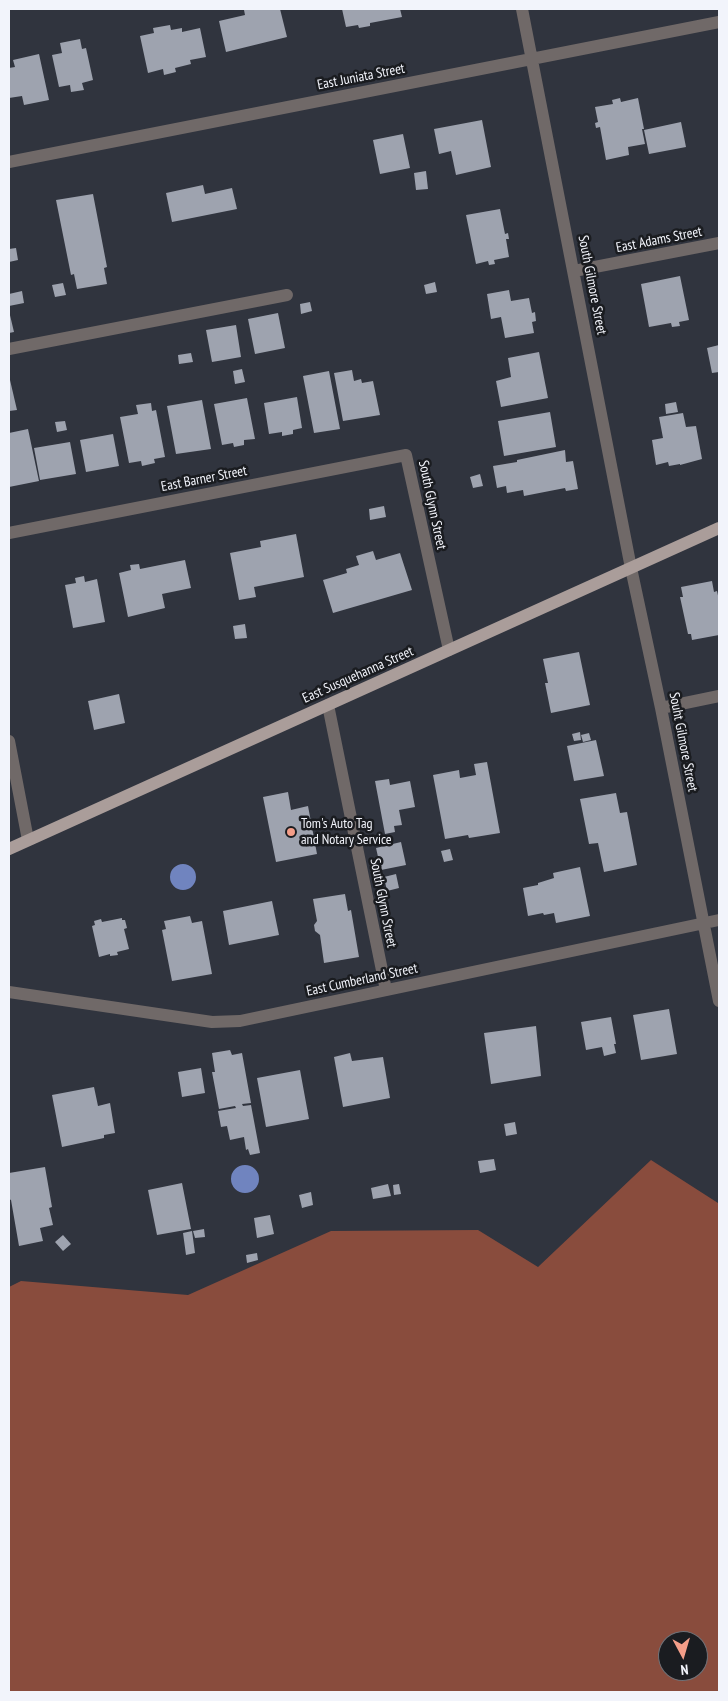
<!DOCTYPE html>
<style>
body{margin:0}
#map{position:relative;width:728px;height:1701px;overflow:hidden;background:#30343e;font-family:"PT Sans Narrow",sans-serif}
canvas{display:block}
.frame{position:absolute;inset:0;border:10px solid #f2f4fb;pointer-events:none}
.north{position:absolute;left:658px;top:1631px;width:50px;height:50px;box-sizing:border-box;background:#1a1c20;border:1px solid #707278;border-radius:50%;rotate:174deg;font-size:14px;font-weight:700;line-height:20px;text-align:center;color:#f2f4fb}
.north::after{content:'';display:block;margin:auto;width:18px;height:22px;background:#f49e89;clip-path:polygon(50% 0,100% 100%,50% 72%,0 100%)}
</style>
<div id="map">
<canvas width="728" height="1701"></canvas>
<div class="frame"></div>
<div class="north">N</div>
</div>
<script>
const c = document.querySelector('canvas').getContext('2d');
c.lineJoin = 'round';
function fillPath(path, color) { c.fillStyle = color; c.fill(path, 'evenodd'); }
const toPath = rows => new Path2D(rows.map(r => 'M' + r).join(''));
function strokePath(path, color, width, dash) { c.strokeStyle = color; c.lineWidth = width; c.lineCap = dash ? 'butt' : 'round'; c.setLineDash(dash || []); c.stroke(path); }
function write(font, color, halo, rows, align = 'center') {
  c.font = font + ' "PT Sans Narrow",sans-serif'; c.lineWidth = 5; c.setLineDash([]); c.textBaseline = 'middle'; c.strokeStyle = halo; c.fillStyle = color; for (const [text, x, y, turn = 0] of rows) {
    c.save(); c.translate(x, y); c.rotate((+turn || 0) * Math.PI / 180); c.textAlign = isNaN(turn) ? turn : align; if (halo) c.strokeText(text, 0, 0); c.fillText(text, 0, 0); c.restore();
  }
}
const green = toPath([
 [651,1160,718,1203,719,1207,719,1692,9,1692,9,1287,21,1281,188,1295,331,1231,478,1230,538,1267],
 [668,1641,698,1641,698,1671,668,1671]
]);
const water = toPath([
 '170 877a13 13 0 1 1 26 0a13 13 0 1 1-26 0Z',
 '231 1179a14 14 0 1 1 28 0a14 14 0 1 1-28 0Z'
]);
const building = toPath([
 [250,9,280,9,287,37,226,52,219,21,245,15,244,10],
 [342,9,400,9,402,17,370,23,370,26,359,28,358,25,346,27],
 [170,25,171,30,182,28,182,32,200,28,206,57,190,60,191,64,175,68,176,72,164,75,163,69,148,73,140,36,154,33,153,28],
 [80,39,82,49,86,48,93,80,82,83,84,90,71,92,70,85,59,87,52,55,62,53,60,43],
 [39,54,49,100,24,105,22,96,9,98,9,68,15,67,13,60],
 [620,98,621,102,638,98,644,129,642,129,645,144,628,147,629,155,606,160,600,127,596,128,595,123,598,122,595,107,613,104,612,100],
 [482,120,491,167,456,175,451,151,439,154,434,129],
 [681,122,686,147,649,154,644,130],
 [403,134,410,168,380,174,373,140],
 [426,171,428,189,416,190,414,173],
 [203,185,205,194,232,188,237,209,172,222,166,193],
 [93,194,107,267,104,268,107,284,77,289,74,274,71,275,56,200],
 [500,209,505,234,508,233,509,239,506,239,509,257,494,260,495,264,489,265,488,261,476,264,466,215],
 [16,248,18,260,9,262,9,249],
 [680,276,689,320,679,322,680,326,672,327,671,323,649,327,641,284],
 [435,282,437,292,426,294,424,285],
 [63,283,66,295,55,297,52,285],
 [509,290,511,301,529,298,532,313,535,312,536,321,532,322,534,333,505,338,501,317,491,319,487,294],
 [22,291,24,303,9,306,9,294],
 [310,302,312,311,301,314,300,304],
 [9,311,14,332,9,333],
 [278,313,285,348,255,354,248,319],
 [236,325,241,357,212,362,206,330],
 [719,345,719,372,712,373,707,348],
 [539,352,548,398,501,407,496,381,511,377,508,358],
 [191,353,193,362,179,364,178,355],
 [242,369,245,382,235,384,233,371],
 [352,370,354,381,361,379,362,383,373,381,380,415,343,421,334,373],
 [329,371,340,429,314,433,303,376],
 [9,380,10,380,17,410,9,411],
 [297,397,302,428,293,430,293,434,282,436,282,432,269,434,264,403],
 [247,398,255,439,244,440,244,445,234,447,233,443,222,445,214,404],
 [202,400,211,449,176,454,167,406],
 [676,402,678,412,666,414,665,404],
 [151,403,152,411,156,410,165,457,154,459,155,463,142,466,141,461,129,463,120,417,138,414,136,405],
 [550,412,556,447,504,456,498,421],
 [683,413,686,427,696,426,702,459,680,465,680,464,669,466,668,462,656,465,652,440,663,438,659,417],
 [65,421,67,430,57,432,55,422],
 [28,429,39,481,9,487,9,433],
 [113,434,119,466,86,472,80,440],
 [70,442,76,474,40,480,34,448],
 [565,450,566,462,573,461,578,489,566,491,565,488,524,496,523,490,507,493,506,486,497,488,493,466,517,462,517,460],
 [480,474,483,486,473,488,470,477],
 [384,506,386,517,370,520,369,509],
 [296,534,304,577,254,587,256,597,239,600,230,553,261,547,260,541],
 [373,551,376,560,400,553,412,590,333,613,323,580,347,573,346,569,359,565,356,556],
 [185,560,191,588,162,594,165,608,128,617,119,573,131,570,130,565,139,564,140,569],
 [84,576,85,582,97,579,105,622,73,628,65,585,76,583,75,578],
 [712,581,714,592,717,591,719,600,719,635,692,640,691,634,688,634,680,597,683,597,681,587],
 [245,624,247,638,235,639,233,626],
 [579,652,590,705,551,713,545,683,548,683,543,659],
 [119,694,125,723,94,730,88,701],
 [580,732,581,740,574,741,572,734],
 [589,733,591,740,583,742,581,735],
 [596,740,604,776,574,781,567,746],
 [487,762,500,833,469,838,468,835,445,839,433,775,459,770,460,778,476,775,474,764],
 [389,779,390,785,410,781,415,807,399,810,402,825,394,826,395,832,385,834,375,781],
 [288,792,291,810,308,806,317,854,276,862,263,797],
 [616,793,620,813,627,812,637,865,604,872,598,843,589,844,580,799],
 [401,842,406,865,381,870,376,848],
 [450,849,453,860,444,862,441,851],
 [580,867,590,916,556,923,554,913,544,915,543,913,528,916,523,888,538,885,538,883,554,878,553,873],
 [396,874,399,888,387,891,384,877],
 [345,894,348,911,351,910,359,957,324,963,320,935,315,931,314,925,317,921,313,899],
 [272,901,279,935,229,945,223,911],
 [190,916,192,923,202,921,212,974,172,981,162,930,166,929,164,921],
 [122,918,122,920,125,920,127,928,124,929,129,949,117,952,118,955,110,956,110,954,99,957,92,926,95,925,94,921,101,919,102,922],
 [669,1009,677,1054,641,1060,633,1015],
 [611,1017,616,1044,614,1044,616,1053,604,1056,602,1047,586,1050,581,1022],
 [536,1026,541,1076,491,1084,484,1033],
 [230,1050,232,1055,242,1053,251,1103,242,1104,243,1106,251,1105,260,1153,250,1155,248,1149,246,1150,244,1137,230,1140,227,1126,221,1127,218,1111,236,1108,235,1106,219,1109,212,1072,215,1072,212,1053],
 [350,1053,352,1061,383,1057,390,1098,343,1107,334,1057],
 [201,1068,205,1093,182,1097,178,1072],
 [300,1070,309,1119,266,1127,257,1078],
 [94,1087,98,1106,110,1103,115,1133,104,1135,104,1138,62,1147,52,1095],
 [515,1122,517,1134,506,1136,504,1124],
 [494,1159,496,1170,480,1173,478,1161],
 [45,1167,52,1207,49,1208,53,1225,40,1228,43,1241,19,1246,11,1200,9,1199,9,1173],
 [182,1183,191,1229,157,1235,148,1190],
 [388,1184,391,1196,373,1199,371,1188],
 [399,1184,401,1194,394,1195,393,1185],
 [311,1192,313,1205,302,1208,299,1195],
 [270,1215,274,1234,257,1238,254,1218],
 [204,1229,205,1237,195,1238,193,1231],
 [192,1231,195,1253,186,1255,183,1233],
 [63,1235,71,1244,63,1251,55,1242],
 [257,1253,258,1260,247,1263,246,1255]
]);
const minor = toPath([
 [522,9,631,568,661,708,719,1001],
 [9,162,719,22],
 [574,271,719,243],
 [9,349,287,295],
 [9,533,406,455,449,650],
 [328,705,386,990],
 [661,708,719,696],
 [9,741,28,840],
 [9,992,212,1022,240,1021,719,920]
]);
const major = toPath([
 [9,849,719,528]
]);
const markers = [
 [291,832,5,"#f49e89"]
];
const streetNames = [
 ["East Juniata Street",361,77,-11],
 ["East Adams Street",659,240,-11],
 ["South Gilmore Street",592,285,79],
 ["East Barner Street",204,479,-11],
 ["South Glynn Street",432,505,78],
 ["East Susquehanna Street",358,675,-24],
 ["Souht Gilmore Street",683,742,79],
 ["South Glynn Street",383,903,79],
 ["East Cumberland Street",362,980,-12]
];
const poiNames = [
 ["Tom's Auto Tag",301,824],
 ["and Notary Service",301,840]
];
fillPath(green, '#894c3d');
fillPath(water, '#7084bf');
fillPath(building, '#9ea3af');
strokePath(minor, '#706968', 12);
strokePath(major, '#aa9d9a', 12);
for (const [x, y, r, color] of markers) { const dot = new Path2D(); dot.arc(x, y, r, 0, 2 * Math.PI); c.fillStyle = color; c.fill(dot); strokePath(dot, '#1a1c20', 2); }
write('14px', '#f2f4fb', '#1a1c20', streetNames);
write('14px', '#f2f4fb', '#1a1c20', poiNames, 'left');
</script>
